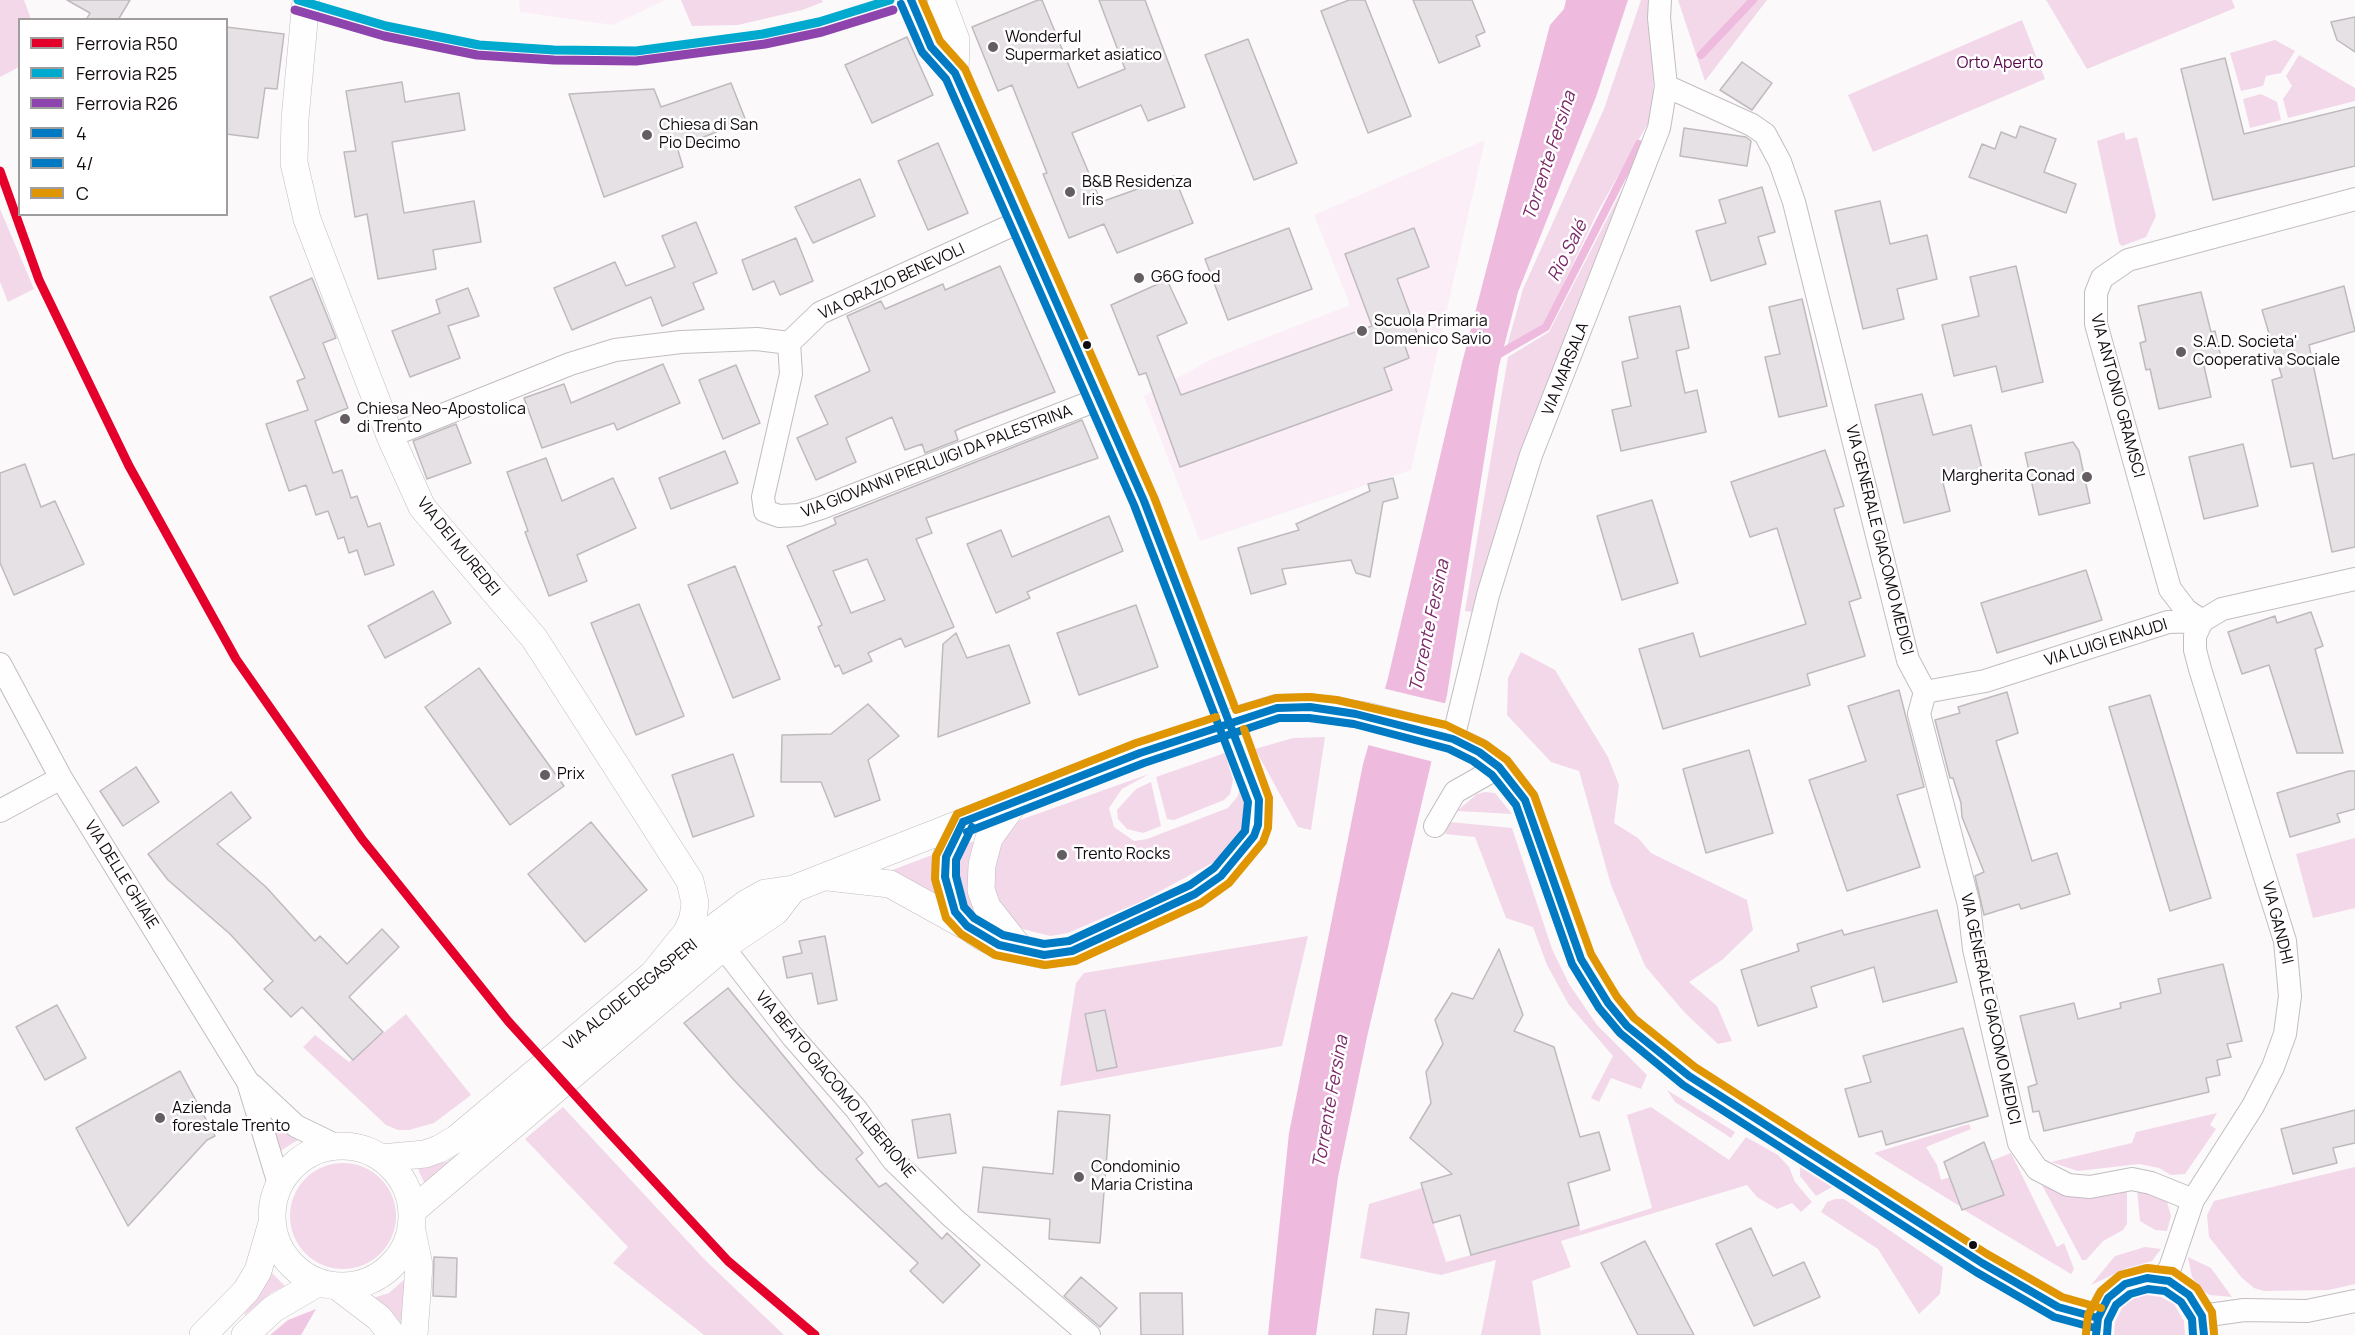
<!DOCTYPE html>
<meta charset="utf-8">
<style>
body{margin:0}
#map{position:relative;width:2355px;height:1335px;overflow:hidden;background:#fbf9fa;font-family:Manrope,sans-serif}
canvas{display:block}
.legend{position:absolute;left:18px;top:18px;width:210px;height:198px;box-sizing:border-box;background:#fff;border:2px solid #a09d9f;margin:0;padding:8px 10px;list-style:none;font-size:18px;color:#120b10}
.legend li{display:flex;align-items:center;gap:12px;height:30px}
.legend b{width:30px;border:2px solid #a09d9f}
</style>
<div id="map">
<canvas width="2355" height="1335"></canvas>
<ul class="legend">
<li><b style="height:8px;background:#e4002b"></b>Ferrovia R50</li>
<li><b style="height:8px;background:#00a9ce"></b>Ferrovia R25</li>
<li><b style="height:8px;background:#8e44ad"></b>Ferrovia R26</li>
<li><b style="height:8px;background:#007bc3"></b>4</li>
<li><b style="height:8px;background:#007bc3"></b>4/</li>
<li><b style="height:8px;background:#e09602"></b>C</li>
</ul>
</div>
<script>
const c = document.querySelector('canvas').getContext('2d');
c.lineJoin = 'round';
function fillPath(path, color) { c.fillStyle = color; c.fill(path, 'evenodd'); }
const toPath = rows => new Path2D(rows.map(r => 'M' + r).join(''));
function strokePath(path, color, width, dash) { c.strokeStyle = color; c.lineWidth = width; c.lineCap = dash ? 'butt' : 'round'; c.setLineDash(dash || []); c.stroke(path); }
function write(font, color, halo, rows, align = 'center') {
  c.font = font + ' Manrope,sans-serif'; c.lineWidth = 5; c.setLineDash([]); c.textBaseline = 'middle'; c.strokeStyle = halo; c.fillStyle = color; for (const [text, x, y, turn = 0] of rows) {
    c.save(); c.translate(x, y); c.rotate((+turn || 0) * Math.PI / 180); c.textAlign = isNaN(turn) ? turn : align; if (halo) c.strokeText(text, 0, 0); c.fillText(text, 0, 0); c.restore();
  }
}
const built = toPath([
 [519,0,665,0,613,25,520,12],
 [1485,140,1411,470,1200,541,1144,396,1214,358,1350,305,1314,215]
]);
const green = toPath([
 [0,0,24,0,31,19,20,20,19,67,0,77],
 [681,0,822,0,823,2,802,10,738,25,692,26],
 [1641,0,1651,0,1655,63,1651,118,1597,213,1545,323,1507,346,1523,289,1604,109],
 [1678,0,1767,0,1705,81],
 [2046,0,2232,0,2235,8,2087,69],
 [2022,20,2045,79,1873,152,1848,95],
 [2275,40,2295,51,2281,73,2266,76,2263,86,2241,91,2230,53],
 [2299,55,2355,88,2355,101,2288,118,2283,99,2292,86,2286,76],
 [2261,94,2277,102,2281,120,2250,128,2243,99],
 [2124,132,2126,140,2137,137,2156,216,2146,237,2122,246,2119,243,2097,141],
 [1624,186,1523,445,1473,612,1465,611,1508,357,1549,332],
 [0,209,34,289,8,302,0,282],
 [1521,652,1555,670,1608,757,1619,785,1614,823,1638,838,1651,853,1747,900,1753,930,1722,960,1689,982,1717,1006,1732,1041,1718,1044,1685,1013,1645,966,1611,885,1579,771,1551,762,1507,715,1508,678],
 [1325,737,1311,830,1298,827,1255,749,1293,738],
 [1225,753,1233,780,1230,794,1224,800,1174,820,1167,819,1156,777],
 [1149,774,1122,789,1109,808,1114,827,1134,841,1147,839,1228,808,1238,796,1240,787,1249,808,1246,823,1216,861,1140,902,1068,933,1050,936,1023,929,1009,920,995,901,991,881,1001,840,1010,827,1020,820],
 [1151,782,1161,826,1143,833,1127,829,1118,819,1117,810,1136,789],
 [1485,792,1495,793,1512,814,1457,811,1477,794],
 [1450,822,1512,828,1552,949,1569,984,1597,1025,1647,1075,1641,1089,1611,1078,1599,1102,1591,1098,1613,1056,1569,1005,1547,965,1533,927,1506,918,1475,837,1445,834],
 [2355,838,2355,908,2313,918,2296,854],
 [976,841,988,927,965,912,956,866,967,843],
 [935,854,936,894,887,872],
 [1308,936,1282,1046,1060,1086,1076,983,1084,973],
 [406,1014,471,1095,434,1123,409,1130,398,1130,386,1125,303,1047,315,1035,349,1062],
 [1667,1090,1735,1132,1731,1138,1675,1102],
 [563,1107,706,1261,784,1335,704,1335,613,1263,628,1247,525,1139],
 [1651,1107,1729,1160,1746,1137,1778,1155,1789,1167,1795,1182,1812,1202,1801,1212,1792,1203,1777,1209,1757,1197,1747,1185,1561,1241,1571,1267,1532,1281,1541,1335,1481,1335,1496,1260,1441,1275,1360,1258,1369,1204,1422,1188,1446,1262,1579,1225,1580,1231,1652,1208,1627,1115],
 [2217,1113,2210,1125,2216,1129,2185,1174,2171,1175,2159,1168,2139,1164,2078,1171,2051,1162,2132,1143,2136,1132],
 [271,1119,299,1139,279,1152],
 [1969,1124,1971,1129,1926,1147,1937,1165,1941,1180,1950,1177,1961,1207,1874,1153],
 [460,1153,427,1189,418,1169,446,1162],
 [2011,1153,2057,1247,2064,1243,2074,1269,2071,1274,1964,1210,2004,1195,1991,1161],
 '290 1216a53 53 0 1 1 106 0a53 53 0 1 1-106 0Z',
 [1800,1167,1832,1187,1816,1196,1800,1176],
 [2355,1167,2355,1284,2329,1290,2264,1291,2254,1288,2242,1278,2209,1237,2207,1215,2214,1201],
 [2041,1183,2127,1189,2127,1224,2123,1230,2103,1241,2086,1260,2082,1260],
 [2137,1189,2163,1197,2167,1202,2171,1216,2167,1231,2155,1230,2140,1221],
 [1835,1199,1844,1199,1943,1267,1940,1294,1919,1314,1878,1249,1821,1212,1827,1202],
 [2145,1247,2161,1249,2152,1261,2127,1268,2091,1285,2115,1256],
 [2188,1257,2211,1268,2232,1297,2210,1295,2203,1291,2192,1277],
 [271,1272,285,1286,271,1293,245,1315,244,1314,259,1295],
 [406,1278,402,1330,370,1299,389,1293],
 [2147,1295,2161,1297,2174,1304,2184,1321,2185,1335,2114,1335,2115,1322,2122,1308,2133,1299]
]);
const forest = toPath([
 [316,1309,301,1335,270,1335,288,1320]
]);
const water = toPath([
 [1566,0,1628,0,1596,97,1518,292,1499,366,1447,695,1367,1037,1338,1177,1316,1335,1268,1335,1289,1133,1363,764,1388,678,1462,363,1550,25,1564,9]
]);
const pier = toPath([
 [1382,688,1448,704,1434,762,1368,745]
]);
const stream = toPath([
 [1701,55,1753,0],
 [1494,357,1546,327,1639,144]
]);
const building = toPath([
 [67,0,130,0,118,20,86,20,90,13,67,0],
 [1038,0,1042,0,1078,88,1125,69,1099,0,1145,0,1185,107,1148,121,1141,105,1072,133,1101,202,1174,176,1193,223,1117,253,1104,224,1069,238,1043,174,1047,173,1012,85,998,91,972,27,1038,0],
 [1349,0,1365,0,1411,116,1368,133,1321,11,1349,0],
 [1413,0,1472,0,1485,32,1476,36,1480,46,1439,63,1413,0],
 [2355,17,2355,52,2337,40,2331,22,2355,17],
 [226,27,284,34,277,89,265,88,258,138,226,134,226,27],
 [907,37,933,95,872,123,845,65,907,37],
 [1248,39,1297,163,1254,180,1205,55,1248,39],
 [2225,58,2244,134,2355,107,2355,166,2213,200,2181,69,2225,58],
 [1742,62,1772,83,1752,110,1720,90,1742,62],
 [402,82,405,102,459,93,465,130,392,142,404,213,474,201,481,242,433,250,436,269,378,279,367,214,355,217,349,181,344,152,356,151,346,91,402,82],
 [731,83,746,121,677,147,683,167,604,197,569,94,654,89,661,107,731,83],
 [2020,126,2056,139,2044,172,2076,184,2066,213,1969,177,1982,144,1995,149,2001,132,2016,138,2020,126],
 [1684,128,1746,137,1751,141,1747,166,1680,156,1684,128],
 [938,143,968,213,928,230,898,161,938,143],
 [860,179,875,216,813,243,795,207,860,179],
 [1762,187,1775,232,1758,237,1766,264,1711,281,1696,231,1726,223,1719,200,1762,187],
 [1880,201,1890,244,1927,235,1937,279,1897,289,1904,319,1863,329,1835,211,1880,201],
 [696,222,717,273,693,283,704,309,662,326,651,297,572,330,554,288,615,262,626,286,675,267,662,236,696,222],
 [1289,228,1312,289,1228,320,1205,259,1289,228],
 [1414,228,1429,267,1397,279,1419,338,1404,343,1409,358,1384,368,1392,390,1180,467,1146,373,1139,375,1111,305,1167,280,1187,323,1157,336,1181,395,1372,326,1345,254,1414,228],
 [796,238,813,281,780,295,774,281,753,290,742,260,796,238],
 [1000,266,1055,392,961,428,955,431,958,440,925,453,922,444,905,450,892,417,846,438,856,462,816,480,797,438,828,424,815,396,870,371,847,316,881,301,885,309,943,284,945,290,1000,266],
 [2016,266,2043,382,2002,392,1996,366,1954,376,1942,325,1979,316,1970,277,2016,266],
 [312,278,336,338,323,343,348,408,315,421,333,473,342,470,351,498,357,496,368,527,380,523,394,565,365,575,357,550,349,553,344,537,338,539,328,511,316,515,306,485,289,491,266,424,308,410,297,381,305,378,270,297,312,278],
 [2344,286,2355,331,2309,345,2333,459,2355,454,2355,547,2332,552,2313,463,2291,467,2272,380,2282,377,2262,310,2344,286],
 [468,288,479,316,448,326,460,358,410,377,392,331,440,313,436,300,468,288],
 [2201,292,2211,332,2215,331,2222,362,2204,366,2211,397,2159,409,2150,369,2146,370,2140,343,2146,341,2138,306,2201,292],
 [1802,299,1827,406,1779,417,1765,357,1780,354,1769,307,1802,299],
 [1680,306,1689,348,1676,351,1685,393,1697,390,1706,432,1621,451,1612,410,1631,406,1622,362,1638,358,1629,317,1680,306],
 [663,364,680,403,617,430,614,423,542,448,524,398,564,384,571,403,663,364],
 [736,365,760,423,723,439,699,380,736,365],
 [1922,394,1933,435,1971,425,1983,473,1943,483,1950,511,1904,523,1875,405,1922,394],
 [1082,420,1098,458,926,518,932,533,916,539,954,627,905,647,901,638,868,653,872,661,843,674,839,665,835,667,818,627,822,625,787,546,836,524,834,518,1082,420],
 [867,559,885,600,851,613,833,571,867,559],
 [456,424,471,463,427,479,413,441,456,424],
 [2073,442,2079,451,2090,503,2039,515,2025,453,2073,442],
 [2243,444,2258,506,2204,519,2189,457,2243,444],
 [1825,450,1844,506,1834,509,1861,598,1849,602,1865,656,1807,674,1810,685,1663,729,1639,649,1693,633,1700,657,1806,624,1777,528,1750,537,1731,482,1825,450],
 [725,451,738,483,671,509,659,478,725,451],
 [546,458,562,501,613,478,636,528,577,555,587,581,549,596,525,532,528,531,507,472,546,458],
 [25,464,41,507,55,501,84,564,14,595,0,563,0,473,25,464],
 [1393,478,1398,498,1383,502,1370,577,1356,573,1351,560,1282,569,1286,584,1251,594,1238,548,1299,530,1296,524,1370,491,1368,484,1393,478],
 [1652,500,1678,583,1622,600,1597,516,1652,500],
 [1109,516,1123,551,1027,592,1030,598,996,613,967,544,1001,530,1012,557,1109,516],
 [735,566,780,679,733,698,688,585,735,566],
 [2086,570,2102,620,1997,653,1981,603,2086,570],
 [433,591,451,623,385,658,368,626,433,591],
 [639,604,684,716,636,735,591,623,639,604],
 [1136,605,1158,667,1079,695,1057,633,1136,605],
 [2311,612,2323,646,2315,649,2343,753,2297,753,2269,665,2242,674,2228,632,2275,616,2277,623,2311,612],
 [956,633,967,658,1009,645,1030,703,938,737,943,644,956,633],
 [479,668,564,786,510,825,425,707,479,668],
 [1899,690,1924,787,1897,795,1920,867,1847,891,1809,780,1866,761,1848,706,1899,690],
 [2007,692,2018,733,1996,741,2032,861,2057,853,2070,894,2021,909,2019,904,1984,915,1975,876,1984,872,1962,817,1961,803,1953,778,1950,778,1935,720,1960,713,1958,707,2007,692],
 [2150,695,2211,898,2170,911,2109,707,2150,695],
 [868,704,899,736,868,760,880,800,835,817,821,782,781,782,782,735,831,734,868,704],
 [1749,750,1773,833,1706,853,1683,769,1749,750],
 [733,754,754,816,693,837,672,775,733,754],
 [136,767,159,802,123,826,100,791,136,767],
 [2349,771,2355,771,2355,809,2337,814,2340,822,2290,837,2277,793,2349,771],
 [231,792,251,818,217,844,266,887,315,941,320,936,347,964,382,929,399,947,349,997,383,1032,353,1060,302,1007,291,1017,264,989,273,981,230,934,168,880,148,854,231,792],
 [591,822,647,890,585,942,528,874,591,822],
 [1937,910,1957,982,1883,1002,1874,967,1811,987,1817,1007,1758,1026,1741,970,1799,951,1797,944,1842,930,1844,935,1937,910],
 [825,936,837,1000,818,1004,812,973,787,978,783,957,802,953,799,941,825,936],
 [1499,949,1523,1015,1514,1031,1554,1047,1580,1137,1599,1132,1610,1170,1568,1183,1579,1225,1471,1255,1460,1215,1433,1223,1421,1183,1452,1174,1410,1138,1431,1103,1426,1072,1443,1044,1435,1020,1452,993,1473,999,1499,949],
 [2223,964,2242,1041,2227,1044,2231,1057,2217,1060,2220,1075,2206,1078,2209,1092,2044,1131,2039,1111,2033,1112,2028,1087,2037,1084,2020,1016,2074,1003,2078,1019,2121,1008,2120,1003,2161,993,2158,979,2223,964],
 [728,988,863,1153,856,1159,879,1187,886,1183,942,1239,947,1233,980,1265,943,1303,910,1271,918,1263,819,1170,733,1079,684,1023,728,988],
 [57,1005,86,1058,45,1080,16,1027,57,1005],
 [1105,1010,1117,1067,1097,1071,1085,1014,1105,1010],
 [1963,1028,1988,1116,1886,1145,1882,1131,1859,1137,1845,1089,1871,1082,1863,1056,1963,1028],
 [180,1071,215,1136,207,1140,128,1226,76,1128,180,1071],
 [2355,1110,2355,1143,2333,1148,2337,1163,2293,1174,2281,1129,2355,1110],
 [1058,1111,1110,1115,1100,1243,1049,1239,1050,1219,978,1212,983,1167,1053,1174,1058,1111],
 [950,1114,956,1153,918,1158,912,1120,950,1114],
 [1984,1142,2004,1195,1962,1210,1944,1162,1984,1142],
 [1751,1228,1773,1276,1804,1262,1820,1297,1754,1326,1716,1244,1751,1228],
 [1645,1241,1694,1335,1638,1335,1601,1263,1645,1241],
 [434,1257,457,1258,456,1297,433,1296,434,1257],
 [1081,1277,1117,1308,1100,1327,1064,1296,1081,1277],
 [1140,1293,1182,1293,1183,1335,1141,1335,1140,1293],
 [1376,1309,1409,1313,1406,1335,1373,1335,1376,1309]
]);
const minor = toPath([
 [1666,86,1752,125,1765,134,1780,162,1794,202,1908,660,1925,692,1919,714,1969,905,1974,949,2019,1143,2037,1169,2068,1185,2090,1187,2132,1179,2151,1183,2193,1200],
 [789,343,791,374,763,497,765,511,779,516,799,515,821,508,1099,399],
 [789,343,820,313,1019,222],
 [390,436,570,364,615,350,681,342,757,339,789,343],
 [2202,621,2186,610,2170,589,2096,324,2096,293,2102,278,2128,260,2355,199],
 [0,664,61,778,248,1082,279,1184],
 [1925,692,1985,681,2168,622,2202,621],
 [1453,739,1488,595,1531,455,1659,128,1666,86,1659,18,1660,0],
 [0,811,61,778],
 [1435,826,1455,792,1499,767],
 [723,947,792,1036,856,1109,893,1160,953,1218,1089,1335],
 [252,1085,296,1126,337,1146],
 [2162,1279,2170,1268,2193,1200,2253,1106,2273,1067,2285,1034,2290,996,2285,941,2200,669,2195,650,2195,636,2202,621,2222,609,2355,579],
 [2202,1316,2244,1310,2307,1311,2355,1301]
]);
const tertiary = toPath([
 [306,0,295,119,294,163,307,219,390,436,422,507,534,638,690,881,695,903,693,918,687,932,653,974],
 [911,0,931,47,955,73,1144,501,1259,800,1258,825,1254,836,1221,876,1195,894,1072,951,1044,955,999,945,981,936,967,926,955,912,945,877,946,857,963,822],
 [941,0,956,40,955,73],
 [1247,717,1277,708,1310,707,1367,716,1443,735,1479,752,1499,767,1525,800,1581,959,1608,1003,1627,1026,1689,1076,1982,1263,2058,1307,2098,1318],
 [1015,802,989,838,982,865,981,890,987,907,1021,950],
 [828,877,890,884,964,925],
 '272 1216a70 70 0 1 1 140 0a70 70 0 1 1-140 0Z',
 [381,1158,425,1154,439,1149,456,1139,653,974,747,903,765,893,793,889,1140,753,1214,729],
 [412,1211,723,947,775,912,793,889],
 [411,1226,419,1265,414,1335],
 [337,1286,379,1318,392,1335],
 [203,1335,246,1291,258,1271,272,1223],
 [245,1335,273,1309,319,1282],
 [2096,1335,2098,1318,2108,1298,2125,1284,2147,1278,2169,1281,2189,1295,2202,1316,2204,1335]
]);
const tertiaryBridge = toPath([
 [1214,729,1247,717]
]);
const bus1 = toPath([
 [911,0,931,47,955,73,1144,501,1259,800,1258,825,1254,836,1221,876,1195,894,1072,951,1044,955,999,945,967,926,955,912,945,877,946,857,963,822],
 [963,822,1140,753,1277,708,1310,707,1356,714,1453,739,1479,752,1499,767,1525,800,1581,959,1608,1003,1627,1026,1689,1076,1982,1263,2058,1307,2098,1318],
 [2096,1335,2098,1318,2108,1298,2125,1284,2147,1278,2169,1281,2189,1295,2202,1316,2204,1335]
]);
const bus2 = toPath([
 [901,4,922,52,946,79,1134,505,1248,802,1245,831,1214,868,1190,885,1069,941,1044,944,1003,935,974,918,964,907,956,876,956,860,972,827],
 [967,832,1144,763,1279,718,1309,718,1354,724,1449,749,1473,761,1492,775,1516,805,1572,964,1599,1008,1620,1033,1683,1085,1976,1272,2054,1317,2095,1328],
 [2107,1335,2108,1321,2116,1305,2130,1294,2148,1289,2165,1291,2181,1302,2192,1319,2193,1335]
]);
const bus3 = toPath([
 [922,0,940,41,965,69,1154,497,1236,710,1276,698,1310,697,1337,700,1446,725,1485,744,1507,760,1534,795,1591,954,1617,997,1634,1018,1695,1067,1987,1254,2062,1297,2101,1308],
 [1216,717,1136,743,957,814,936,856,935,879,946,918,961,934,995,955,1045,965,1075,961,1201,903,1229,883,1263,842,1268,828,1269,798,1244,729],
 [2086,1334,2088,1315,2101,1291,2120,1275,2147,1268,2173,1271,2197,1288,2212,1312,2214,1334]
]);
const rail1 = toPath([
 [0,171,39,280,129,466,236,659,362,839,508,1021,603,1126,728,1261,815,1335]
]);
const rail2 = toPath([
 [298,0,386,26,479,45,554,50,636,51,763,34,819,22,890,0]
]);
const rail3 = toPath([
 [295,10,384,36,477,55,554,60,636,61,765,44,822,32,893,10]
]);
const markers = [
 [993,47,6,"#645e62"],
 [647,135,6,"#645e62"],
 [1070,192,6,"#645e62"],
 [1139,278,6,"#645e62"],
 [1362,331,6,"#645e62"],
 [1087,345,5,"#120b10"],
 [2181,352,6,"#645e62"],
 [345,419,6,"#645e62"],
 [2087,477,6,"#645e62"],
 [545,775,6,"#645e62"],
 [1062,855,6,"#645e62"],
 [160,1118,6,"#645e62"],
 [1079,1177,6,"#645e62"],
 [1973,1245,5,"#120b10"]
];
const poiNames = [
 ["Wonderful",1005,38],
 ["Supermarket asiatico",1005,56],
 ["Chiesa di San",659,126],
 ["Pio Decimo",659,144],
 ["B&B Residenza",1082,183],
 ["Iris",1082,201],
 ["G6G food",1151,278],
 ["Scuola Primaria",1374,322],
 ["Domenico Savio",1374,340],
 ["S.A.D. Societa'",2193,343],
 ["Cooperativa Sociale",2193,361],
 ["Chiesa Neo-Apostolica",357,410],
 ["di Trento",357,428],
 ["Margherita Conad",2075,477,"right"],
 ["Prix",557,775],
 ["Trento Rocks",1074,855],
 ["Azienda",172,1109],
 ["forestale Trento",172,1127],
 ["Condominio",1091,1168],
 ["Maria Cristina",1091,1186]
];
const parkNames = [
 ["Orto Aperto",2000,64]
];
const streetNames = [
 ["VIA ORAZIO BENEVOLI",892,282,-25],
 ["VIA MARSALA",1566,369,-68],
 ["VIA ANTONIO GRAMSCI",2117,396,75],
 ["VIA GIOVANNI PIERLUIGI DA PALESTRINA",937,462,-21],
 ["VIA GENERALE GIACOMO MEDICI",1879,540,76],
 ["VIA DEI MUREDEI",458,547,51],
 ["VIA LUIGI EINAUDI",2106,643,-17],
 ["VIA DELLE GHIAIE",121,875,58],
 ["VIA GANDHI",2277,923,76],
 ["VIA ALCIDE DEGASPERI",631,995,-39],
 ["VIA GENERALE GIACOMO MEDICI",1990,1009,78],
 ["VIA BEATO GIACOMO ALBERIONE",835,1085,50]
];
const waterNames = [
 ["Torrente Fersina",1550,156,-72],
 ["Rio Salé",1568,251,-63],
 ["Torrente Fersina",1430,626,-78],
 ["Torrente Fersina",1331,1102,-80]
];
fillPath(built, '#fceef7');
fillPath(green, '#f3d8ea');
fillPath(forest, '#efc7e3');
fillPath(water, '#eebbdf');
fillPath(pier, '#fbf9fa');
strokePath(stream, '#eebbdf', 8);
fillPath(building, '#e6e1e4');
strokePath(building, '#bfbabe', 1.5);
strokePath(minor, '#c2bdc0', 24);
strokePath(tertiary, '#c2bdc0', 28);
strokePath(minor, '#fefefe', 22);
strokePath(tertiary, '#fefefe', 27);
strokePath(tertiaryBridge, '#c2bdc0', 28, []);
strokePath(tertiaryBridge, '#fefefe', 27);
strokePath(bus1, '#007bc3', 8);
strokePath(bus2, '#007bc3', 8);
strokePath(bus3, '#e09602', 8);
strokePath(rail1, '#e4002b', 9);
strokePath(rail2, '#00a9ce', 9);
strokePath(rail3, '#8e44ad', 9);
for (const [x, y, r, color] of markers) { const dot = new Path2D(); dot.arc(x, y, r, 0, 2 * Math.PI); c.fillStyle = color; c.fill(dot); strokePath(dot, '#fff', 2); }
write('16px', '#120b10', '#fff', poiNames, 'left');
write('16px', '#5b064b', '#fff', parkNames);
write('16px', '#120b10', '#fff', streetNames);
write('italic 18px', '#7a2867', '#fff', waterNames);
</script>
